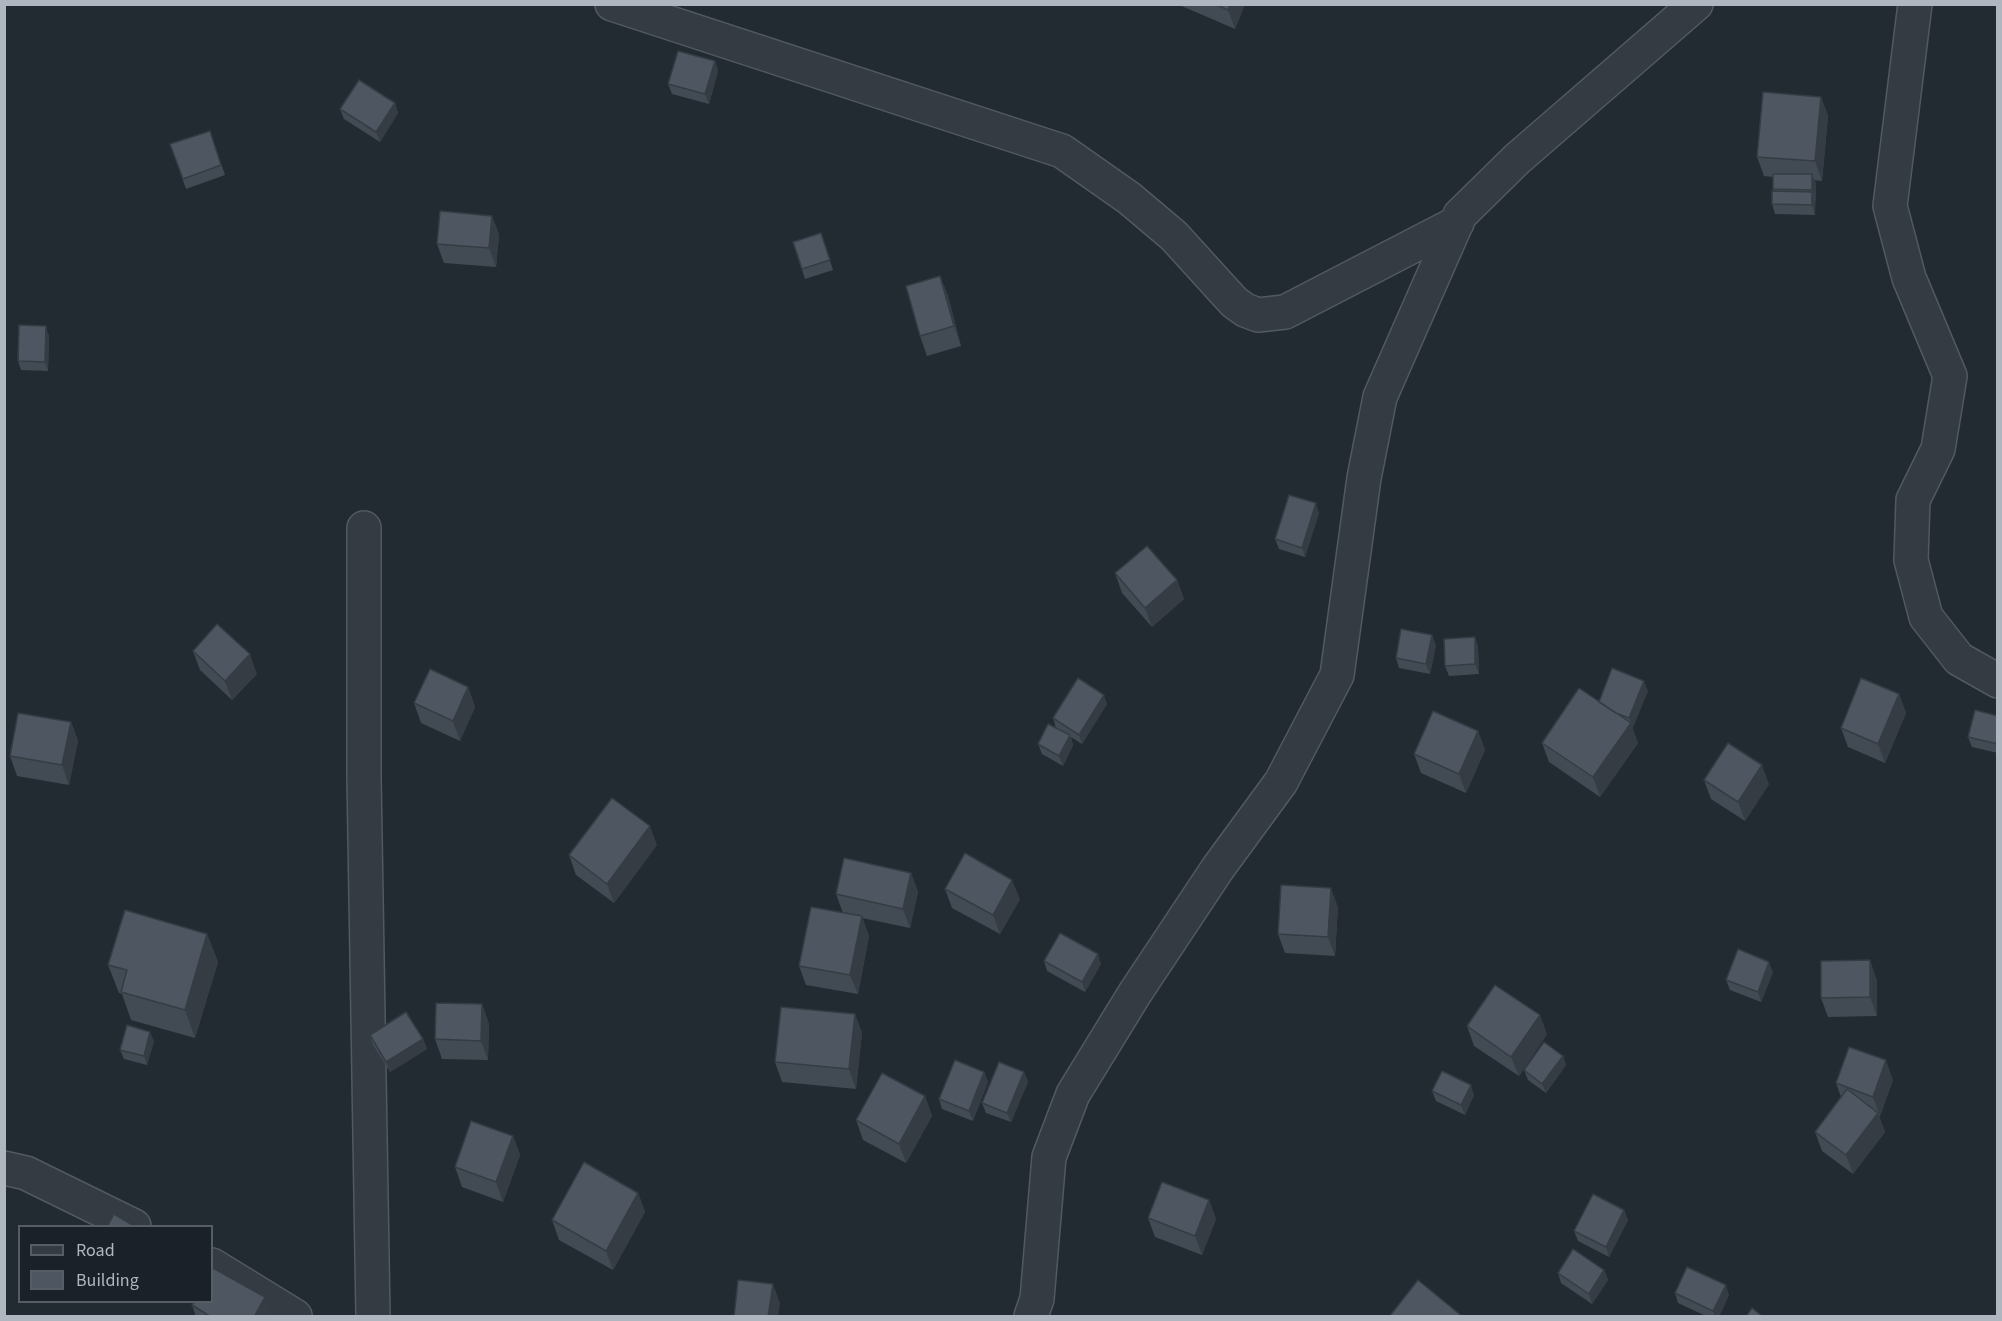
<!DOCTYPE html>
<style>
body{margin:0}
#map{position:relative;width:2002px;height:1321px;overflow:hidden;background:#222a32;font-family:"Source Sans 3",sans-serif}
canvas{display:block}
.frame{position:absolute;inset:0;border:6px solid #afb6c0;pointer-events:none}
.legend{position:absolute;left:18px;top:1225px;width:195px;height:78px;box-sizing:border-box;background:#1a2128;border:2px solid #565d65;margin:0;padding:8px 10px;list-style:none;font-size:18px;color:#afb6c0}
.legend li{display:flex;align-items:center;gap:12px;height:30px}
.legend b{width:30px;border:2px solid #565d65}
</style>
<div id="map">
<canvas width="2002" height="1321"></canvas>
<div class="frame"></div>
<ul class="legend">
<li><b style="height:8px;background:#353b43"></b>Road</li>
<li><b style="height:16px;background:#4d5661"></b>Building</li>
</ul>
</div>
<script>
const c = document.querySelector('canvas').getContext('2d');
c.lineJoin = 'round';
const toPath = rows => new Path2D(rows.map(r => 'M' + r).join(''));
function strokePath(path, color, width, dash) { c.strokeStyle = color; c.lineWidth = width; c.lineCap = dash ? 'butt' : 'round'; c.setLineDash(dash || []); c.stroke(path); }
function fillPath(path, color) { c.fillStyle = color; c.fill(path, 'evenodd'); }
const minor = toPath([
 [612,4,1062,151,1129,198,1174,236,1234,302,1245,310,1258,315,1285,312,1457,223],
 [1915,4,1890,206,1909,278,1950,376,1938,449,1913,500,1911,560,1926,617,1959,659,1998,681],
 [364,528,364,777,373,1316],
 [4,1168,26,1173,134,1226],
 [212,1265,295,1316],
 [1031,1316,1037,1299,1049,1157,1073,1094,1135,993,1218,868,1281,782,1337,675,1364,478,1380,397,1460,215,1517,159,1696,4]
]);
const wall = toPath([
 [1177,4,1245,4,1235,29],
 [715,61,718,71,709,104,672,94,668,84],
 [1821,97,1828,116,1822,181,1814,180,1816,184,1815,215,1775,214,1772,204,1773,191,1773,177,1764,176,1757,157],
 [395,103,398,113,380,142,344,119,340,109],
 [210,131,225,175,186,189,170,144],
 [492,216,499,235,496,267,444,263,437,244],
 [821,233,833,270,805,279,793,242],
 [940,276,948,296,961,346,927,356,920,336],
 [49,336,48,371,21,370,18,361],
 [1319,513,1305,557,1279,549,1275,539],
 [1115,573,1177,580,1184,599,1152,627,1122,593],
 [1475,637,1478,647,1479,674,1449,676,1445,666],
 [1436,645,1430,674,1399,668,1396,658],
 [193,651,257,674,232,700,200,670],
 [468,687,475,707,460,741,421,723,414,703],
 [1648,691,1632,728,1638,743,1600,797,1549,762,1542,743],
 [1899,694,1906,713,1885,763,1848,747,1841,728],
 [1107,704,1082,744,1071,737,1073,745,1063,766,1042,754,1038,744,1056,728,1053,718],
 [1998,716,1998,753,1972,747,1968,737],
 [71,722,78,741,69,785,17,776,10,756],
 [1478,731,1485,750,1466,793,1421,773,1414,754],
 [1704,780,1769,784,1745,821,1711,799],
 [657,845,614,903,576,875,569,855],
 [911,873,918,892,910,928,862,918,869,936,858,994,806,985,799,966,843,913,836,894],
 [945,889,1020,899,1000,934,952,908],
 [1338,907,1335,956,1285,953,1278,934],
 [207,934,218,962,195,1038,131,1020,122,994,119,993,108,965],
 [1044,961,1101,964,1085,992,1047,971],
 [1773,972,1761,1002,1730,990,1726,980],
 [1877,980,1877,1016,1828,1017,1821,998],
 [482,1004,489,1024,488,1060,442,1059,435,1039],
 [855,1014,862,1033,856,1089,782,1082,775,1062],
 [1467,1026,1547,1034,1519,1076,1474,1046],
 [370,1035,423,1039,427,1049,390,1072,373,1045],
 [154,1041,147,1065,124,1059,120,1050],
 [1563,1056,1566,1065,1546,1093,1528,1080,1524,1070],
 [984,1072,988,1082,973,1121,942,1109,939,1099],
 [1024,1072,1028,1082,1011,1122,986,1113,982,1103],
 [1893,1080,1880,1116,1879,1116,1885,1132,1853,1174,1822,1151,1815,1132,1841,1097,1836,1083],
 [1432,1091,1474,1095,1465,1115,1436,1101],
 [925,1096,932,1116,906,1163,863,1140,856,1120],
 [513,1136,520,1155,503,1202,462,1187,455,1167],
 [638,1193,645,1212,613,1270,559,1240,552,1220],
 [1209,1200,1216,1219,1202,1255,1155,1237,1148,1218],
 [1624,1210,1628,1220,1609,1257,1578,1241,1574,1231],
 [1604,1270,1608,1280,1592,1304,1561,1283,1558,1273],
 [1675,1293,1729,1295,1719,1317,1708,1317,1678,1303],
 [192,1305,272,1317,196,1317]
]);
const shadedWall = toPath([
 [1230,4,1245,4,1235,29,1228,10],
 [715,61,718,71,709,104,705,94],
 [1821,97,1828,116,1822,181,1815,161],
 [395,103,398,113,380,142,376,132],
 [1812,174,1816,184,1815,200,1812,190],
 [1812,192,1815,202,1815,215,1812,205],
 [492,216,499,235,496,267,489,248],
 [940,276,948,296,961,346,954,326],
 [46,326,49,336,48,371,45,362],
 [1316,503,1319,513,1305,557,1302,548],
 [1177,580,1184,599,1152,627,1145,608],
 [1432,635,1436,645,1430,674,1426,664],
 [1475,637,1478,647,1479,674,1475,664],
 [250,654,257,674,232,700,225,681],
 [1644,681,1648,691,1633,728,1629,718],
 [468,687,475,707,460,741,453,721],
 [1899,694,1906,713,1885,763,1878,744],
 [1104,695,1107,704,1082,744,1079,735],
 [71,722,78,741,69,785,62,765],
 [1631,723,1638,743,1600,797,1593,777],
 [1478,731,1485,750,1466,793,1459,774],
 [1070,735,1073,745,1063,766,1059,756],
 [1762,765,1769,784,1745,821,1738,802],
 [650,826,657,845,614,903,607,884],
 [911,873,918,892,910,928,903,909],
 [1012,880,1020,899,1000,934,993,915],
 [1331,888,1338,907,1335,956,1328,937],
 [862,916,869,936,858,994,850,975],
 [207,934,218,962,195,1038,185,1010],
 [1098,954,1101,964,1085,992,1082,982],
 [1870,960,1877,980,1877,1016,1870,997],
 [1769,962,1773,972,1761,1002,1758,992],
 [482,1004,489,1024,488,1060,481,1041],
 [855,1014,862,1033,856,1089,849,1069],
 [1540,1015,1547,1034,1519,1076,1511,1057],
 [150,1032,154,1041,147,1065,144,1056],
 [423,1039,427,1049,390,1072,386,1062],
 [1563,1056,1566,1065,1546,1093,1542,1084],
 [1886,1060,1893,1080,1880,1116,1873,1097],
 [984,1072,988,1082,973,1121,969,1111],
 [1024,1072,1028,1082,1011,1122,1007,1113],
 [1471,1085,1474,1095,1465,1115,1461,1105],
 [925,1096,932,1116,906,1163,899,1144],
 [1878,1113,1885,1132,1853,1174,1846,1155],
 [513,1136,520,1155,503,1202,496,1182],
 [638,1193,645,1212,613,1270,606,1251],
 [1209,1200,1216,1219,1202,1255,1195,1236],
 [1624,1210,1628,1220,1609,1257,1606,1247],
 [1604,1270,1608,1280,1592,1304,1589,1294],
 [773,1284,780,1303,778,1317,768,1317],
 [1726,1285,1729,1295,1719,1317,1715,1317,1713,1311],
 [265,1297,272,1317,254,1317]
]);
const building = toPath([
 [1215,4,1230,4,1228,10,1215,4],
 [678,51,715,61,705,94,668,84,678,51],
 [359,80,395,103,376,132,340,109,359,80],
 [1763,92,1821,97,1815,161,1757,157,1763,92],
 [210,131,221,165,183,179,170,144,210,131],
 [1773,174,1812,174,1812,190,1773,189,1773,174],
 [1772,191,1812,192,1812,205,1772,204,1772,191],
 [440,211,492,216,489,248,437,244,440,211],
 [821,233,830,260,802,269,793,242,821,233],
 [940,276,954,326,920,336,906,286,940,276],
 [19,325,46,326,45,362,18,361,19,325],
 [1289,495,1316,503,1302,548,1275,539,1289,495],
 [1147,546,1177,580,1145,608,1115,573,1147,546],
 [217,624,250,654,225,681,193,651,217,624],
 [1401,629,1432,635,1426,664,1396,658,1401,629],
 [1475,637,1475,664,1445,666,1444,639,1475,637],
 [1612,668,1644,681,1629,718,1616,713,1599,702,1612,668],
 [430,669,468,687,453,721,414,703,430,669],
 [1078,678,1104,695,1079,735,1053,718,1078,678],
 [1861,678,1899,694,1878,744,1841,728,1861,678],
 [1579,688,1631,723,1593,777,1542,743,1579,688],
 [1975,710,1998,716,1998,744,1968,737,1975,710],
 [1433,711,1478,731,1459,774,1414,754,1433,711],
 [18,713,71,722,62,765,10,756,18,713],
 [1048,724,1070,735,1059,756,1038,744,1048,724],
 [1728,743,1762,765,1738,802,1704,780,1728,743],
 [612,798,650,826,607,884,569,855,612,798],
 [965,853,1012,880,993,915,945,889,965,853],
 [844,858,911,873,903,909,836,894,844,858],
 [1281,885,1331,888,1328,937,1278,934,1281,885],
 [811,907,862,916,850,975,799,966,811,907],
 [125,910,207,934,185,1010,121,992,127,970,108,965,125,910],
 [1060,933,1098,954,1082,982,1044,961,1060,933],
 [1738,949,1769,962,1758,992,1726,980,1738,949],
 [1870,960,1870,997,1821,998,1821,961,1870,960],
 [1495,985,1540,1015,1511,1057,1467,1026,1495,985],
 [436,1003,482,1004,481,1041,435,1039,436,1003],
 [781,1007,855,1014,849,1069,775,1062,781,1007],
 [406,1012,423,1039,386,1062,370,1035,406,1012],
 [127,1025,150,1032,144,1056,120,1050,127,1025],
 [1544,1042,1563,1056,1542,1084,1524,1070,1544,1042],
 [1849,1047,1886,1060,1873,1097,1836,1083,1849,1047],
 [955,1060,984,1072,969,1111,939,1099,955,1060],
 [999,1062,1024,1072,1007,1113,982,1103,999,1062],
 [1442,1071,1471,1085,1461,1105,1432,1091,1442,1071],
 [882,1073,925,1096,899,1144,856,1120,882,1073],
 [1847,1089,1878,1113,1846,1155,1815,1132,1847,1089],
 [471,1121,513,1136,496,1182,455,1167,471,1121],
 [584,1162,638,1193,606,1251,552,1220,584,1162],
 [1162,1182,1209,1200,1195,1236,1148,1218,1162,1182],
 [1593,1194,1624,1210,1606,1247,1574,1231,1593,1194],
 [114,1214,136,1227,107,1227,114,1214],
 [1573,1249,1604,1270,1589,1294,1558,1273,1573,1249],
 [1687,1267,1726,1285,1713,1311,1675,1293,1687,1267],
 [213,1268,265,1297,254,1317,211,1317,192,1305,194,1302,212,1302,212,1271,213,1268],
 [738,1280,773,1284,768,1317,734,1317,738,1280],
 [1418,1280,1463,1317,1389,1317,1418,1280],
 [1752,1308,1763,1317,1746,1317,1752,1308]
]);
strokePath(minor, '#525961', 36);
strokePath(minor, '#353b43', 33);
fillPath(wall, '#424a53');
fillPath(shadedWall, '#363c44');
fillPath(building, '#4d5661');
strokePath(building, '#363c44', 1.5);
</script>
